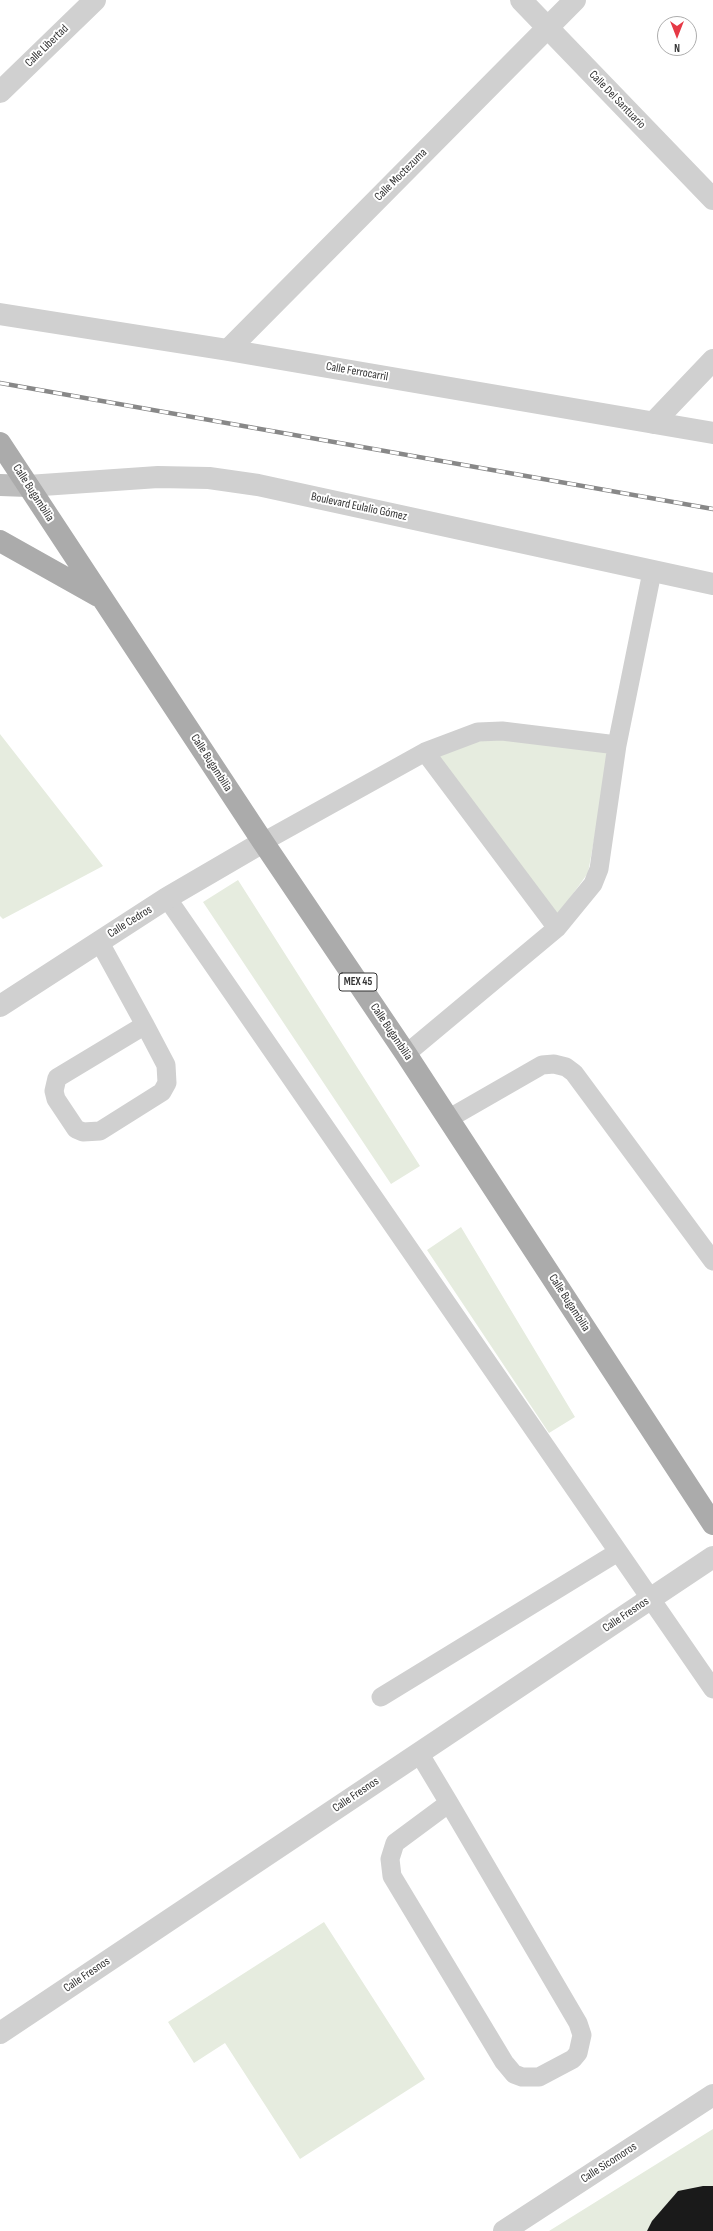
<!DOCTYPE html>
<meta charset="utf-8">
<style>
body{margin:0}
#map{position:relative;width:713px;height:2231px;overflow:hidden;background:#fff;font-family:"Sofia Sans Condensed",sans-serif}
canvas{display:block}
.north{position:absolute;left:657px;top:16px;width:40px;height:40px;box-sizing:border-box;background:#fff;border:1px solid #adadad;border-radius:50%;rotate:180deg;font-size:11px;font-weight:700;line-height:16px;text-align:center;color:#333}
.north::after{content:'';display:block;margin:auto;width:14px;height:18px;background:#e63946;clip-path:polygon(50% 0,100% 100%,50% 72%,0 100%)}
</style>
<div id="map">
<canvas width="713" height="2231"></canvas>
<div class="north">N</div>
</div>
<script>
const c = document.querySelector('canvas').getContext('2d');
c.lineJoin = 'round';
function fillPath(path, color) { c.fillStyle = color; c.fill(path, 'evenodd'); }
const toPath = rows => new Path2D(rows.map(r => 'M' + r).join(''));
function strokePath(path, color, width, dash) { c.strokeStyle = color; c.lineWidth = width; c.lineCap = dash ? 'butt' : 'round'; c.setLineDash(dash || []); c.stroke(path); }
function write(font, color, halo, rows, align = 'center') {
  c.font = font + ' "Sofia Sans Condensed",sans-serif'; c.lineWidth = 4; c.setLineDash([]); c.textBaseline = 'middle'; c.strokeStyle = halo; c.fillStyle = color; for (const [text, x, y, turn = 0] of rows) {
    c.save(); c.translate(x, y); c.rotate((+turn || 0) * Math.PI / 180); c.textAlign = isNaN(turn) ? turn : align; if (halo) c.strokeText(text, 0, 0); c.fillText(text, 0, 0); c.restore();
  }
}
const green = toPath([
 [0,734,103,866,3,919,0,916],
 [486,736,610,751,588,873,557,916,433,753],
 [238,880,420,1166,391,1184,203,902],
 [461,1227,575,1417,549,1433,427,1250],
 [324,1922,425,2079,300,2159,225,2043,194,2063,168,2022],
 [713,2129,713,2231,549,2231]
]);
const building = toPath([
 [703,2186,713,2186,713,2231,647,2231,652,2221,678,2191]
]);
const lane = toPath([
 [425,752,557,928],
 [263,842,425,752,478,732,502,731,617,745],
 [167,898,713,1689],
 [99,941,145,1025,166,1065,167,1083,162,1092,100,1131,83,1132,76,1129,56,1099,54,1091,57,1078,145,1025],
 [406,1054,557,928,593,884,599,869,617,745,652,572],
 [448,1119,542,1065,554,1064,566,1067,574,1073,713,1261],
 [381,1697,618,1552],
 [419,1753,449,1803,578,2023,582,2035,578,2053,573,2059,539,2077,522,2077,514,2074,504,2062,392,1876,390,1859,395,1843,449,1803]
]);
const street = toPath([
 [521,0,713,199],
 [0,92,95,0],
 [0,314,228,350,713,433],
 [228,350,575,0],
 [653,423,713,360],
 [28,486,158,477,209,478,258,485,713,584],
 [0,1006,167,898,263,842],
 [0,2033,713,1557],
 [504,2231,713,2095]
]);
const secondary = toPath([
 [0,485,28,486]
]);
const primary = toPath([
 [0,443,263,842,406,1054,713,1524],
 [0,541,98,596]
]);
const rail = toPath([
 [0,383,713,509]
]);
const shields = [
 [358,982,38]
];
const shieldNames = [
 ["MEX 45",358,982]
];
const streetNames = [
 ["Calle Libertad",47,46,-44],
 ["Calle Del Santuario",617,100,46],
 ["Calle Moctezuma",401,175,-45],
 ["Calle Ferrocarril",357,372,10],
 ["Calle Bugambilia",33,493,57],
 ["Boulevard Eulalio Gómez",359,507,12],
 ["Calle Bugambilia",211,763,57],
 ["Calle Cedros",130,922,-32],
 ["Calle Bugambilia",391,1032,56],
 ["Calle Bugambilia",569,1303,57],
 ["Calle Fresnos",626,1615,-34],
 ["Calle Fresnos",356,1795,-34],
 ["Calle Fresnos",87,1975,-34],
 ["Calle Sicomoros",609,2163,-33]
];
fillPath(green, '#e6ecdf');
fillPath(building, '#1a1a1a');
strokePath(lane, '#d0d0d0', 19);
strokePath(street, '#d0d0d0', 22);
strokePath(secondary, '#bdbdbd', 22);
strokePath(primary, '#ababab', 22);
strokePath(rail, '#888', 4.5);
strokePath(rail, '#fff', 3, [9]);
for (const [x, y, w] of shields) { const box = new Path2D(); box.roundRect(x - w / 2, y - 9, w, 18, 3); c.fillStyle = '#fff'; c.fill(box); strokePath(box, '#333', 1); }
write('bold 11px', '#333', null, shieldNames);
write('12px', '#333', '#fff', streetNames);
</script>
